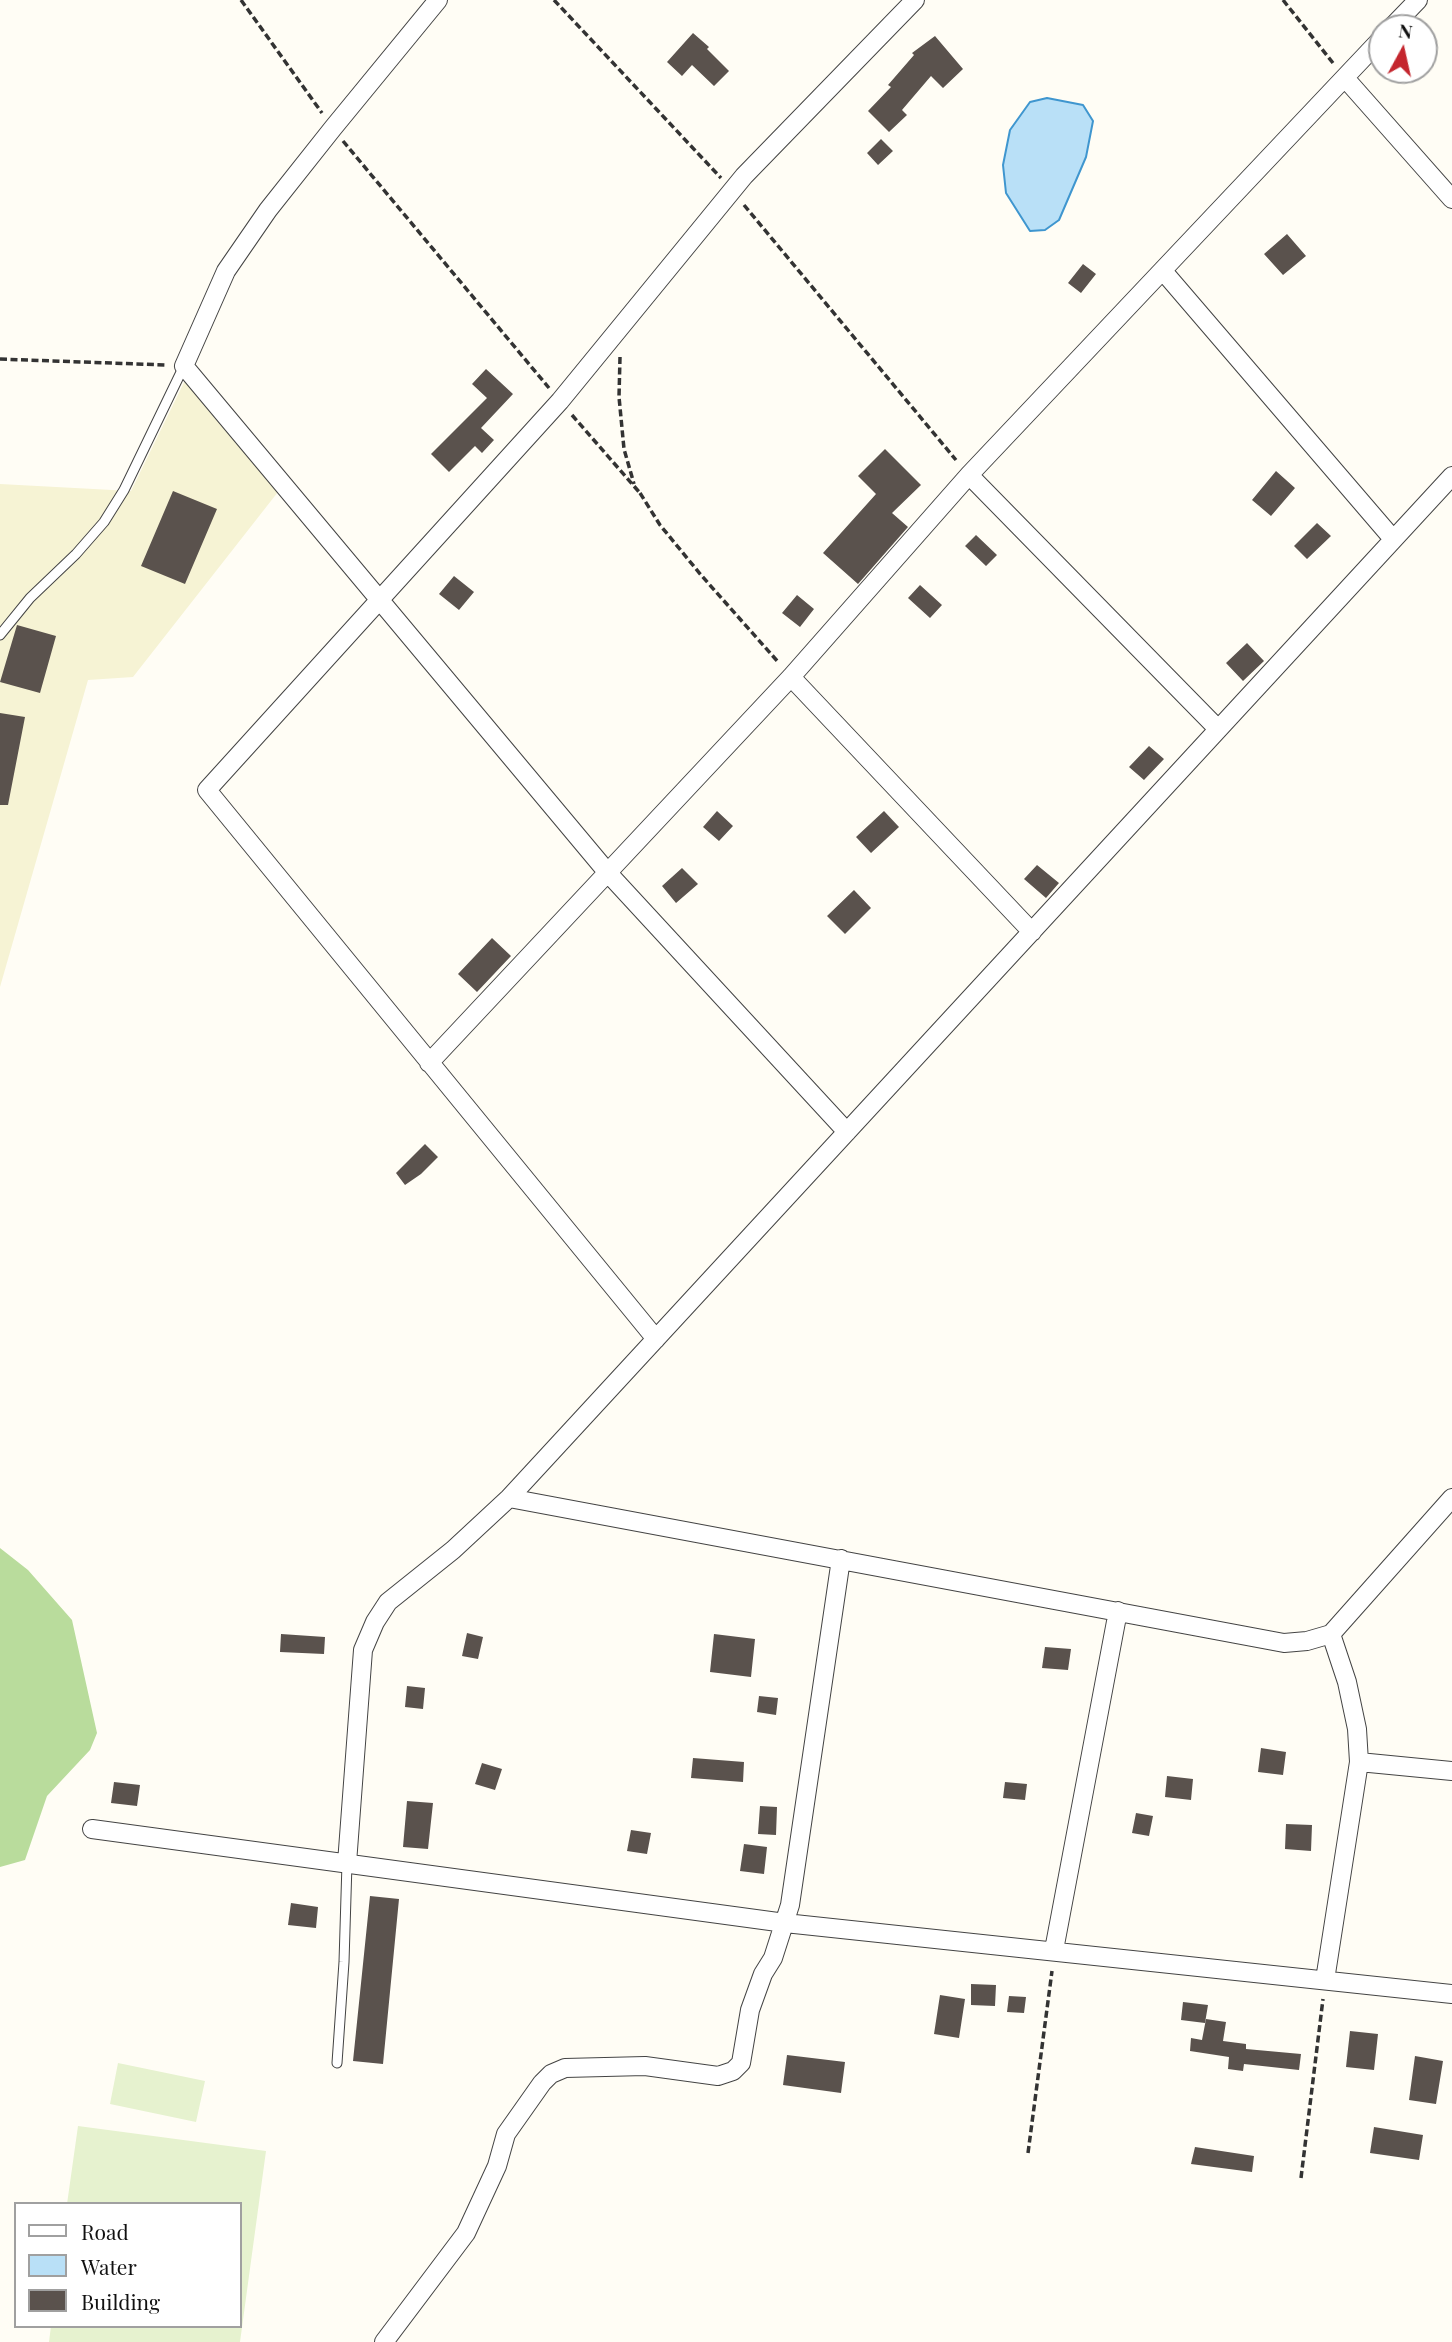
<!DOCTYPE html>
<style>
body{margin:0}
#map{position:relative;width:1452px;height:2342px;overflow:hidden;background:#fffdf5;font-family:"Playfair Display",serif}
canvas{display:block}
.legend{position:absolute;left:14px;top:2202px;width:228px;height:126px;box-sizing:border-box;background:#fff;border:2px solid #a0a0a0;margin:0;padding:9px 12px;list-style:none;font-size:21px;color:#111}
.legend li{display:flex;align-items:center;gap:14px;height:35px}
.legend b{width:35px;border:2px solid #a0a0a0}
.north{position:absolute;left:1368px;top:14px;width:70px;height:70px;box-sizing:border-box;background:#fff;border:2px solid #a0a0a0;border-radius:50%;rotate:8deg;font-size:19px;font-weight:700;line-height:28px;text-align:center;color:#111}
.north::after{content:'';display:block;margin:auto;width:24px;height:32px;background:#c4262e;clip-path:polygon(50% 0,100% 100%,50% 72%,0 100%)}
</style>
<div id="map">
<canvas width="1452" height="2342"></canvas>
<ul class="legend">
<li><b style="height:9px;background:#fff"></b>Road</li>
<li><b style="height:19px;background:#b9e0f7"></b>Water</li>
<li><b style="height:19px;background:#5a524d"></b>Building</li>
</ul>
<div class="north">N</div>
</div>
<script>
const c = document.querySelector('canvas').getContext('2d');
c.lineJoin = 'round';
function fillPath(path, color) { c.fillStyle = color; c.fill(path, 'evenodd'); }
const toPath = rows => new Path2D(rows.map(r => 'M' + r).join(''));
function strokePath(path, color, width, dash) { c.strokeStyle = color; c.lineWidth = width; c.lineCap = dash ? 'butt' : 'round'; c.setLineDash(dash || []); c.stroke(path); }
const farmland = toPath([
 [192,366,285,483,133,677,88,680,0,987,0,484,131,491]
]);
const forest = toPath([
 [0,1548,28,1570,72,1620,97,1733,90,1750,47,1796,25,1860,0,1867]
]);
const pitch = toPath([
 [118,2063,205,2081,196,2122,110,2104],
 [78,2126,266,2151,240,2342,49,2342,51,2326,240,2326,240,2204,67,2204]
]);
const water = toPath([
 [1047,98,1083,105,1093,121,1086,157,1059,220,1045,230,1030,231,1006,193,1003,165,1010,130,1030,102,1047,98]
]);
const building = toPath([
 [693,33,709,47,707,49,729,71,714,86,692,65,682,76,667,62],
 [935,36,963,69,943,88,931,76,902,110,907,115,889,132,868,111,891,87,888,85,914,55,912,53],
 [881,139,893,151,878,165,867,153],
 [1287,234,1306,256,1283,275,1264,254],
 [1083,264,1096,274,1081,293,1068,283],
 [486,369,513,394,481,428,494,440,482,453,475,446,449,472,431,454,487,398,472,384],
 [885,449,921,485,892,513,908,527,858,584,823,553,876,494,858,476],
 [1276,471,1295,488,1271,516,1252,500],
 [173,491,217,509,185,584,141,566],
 [1317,523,1331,536,1307,559,1294,546],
 [976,535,997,555,986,566,965,546],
 [454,576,474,592,459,610,439,594],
 [920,585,942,605,930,618,908,598],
 [797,595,814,609,800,627,782,613],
 [17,625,56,636,40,693,0,682],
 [1247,643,1264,661,1243,681,1226,663],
 [0,713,25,717,8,805,0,805],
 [1149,746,1164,759,1144,780,1129,767],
 [717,811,733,826,719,841,703,827],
 [884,811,899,827,871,853,856,837],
 [1037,865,1059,883,1046,898,1024,879],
 [682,868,698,884,676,903,662,886],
 [854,890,871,908,845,934,827,916],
 [492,938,511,956,477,992,458,974],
 [425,1144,438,1157,421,1174,405,1185,396,1173],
 [467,1633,483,1637,478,1659,462,1656],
 [281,1634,325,1637,324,1654,280,1652],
 [714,1634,755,1639,751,1677,710,1672],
 [1045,1647,1071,1649,1068,1670,1042,1668],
 [407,1686,425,1688,423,1709,405,1707],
 [759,1696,778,1698,776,1715,757,1712],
 [1261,1748,1286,1752,1283,1775,1258,1772],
 [693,1758,744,1762,743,1782,691,1778],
 [482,1763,502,1769,495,1790,475,1784],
 [1167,1776,1193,1779,1191,1800,1165,1797],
 [114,1782,140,1785,137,1806,111,1803],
 [1005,1782,1027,1784,1025,1800,1003,1798],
 [407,1801,433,1803,428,1849,403,1847],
 [760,1806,777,1807,776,1835,758,1834],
 [1136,1813,1153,1816,1149,1836,1132,1833],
 [1286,1824,1312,1825,1311,1851,1285,1849],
 [631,1830,651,1833,647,1854,627,1851],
 [744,1844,767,1847,764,1874,740,1871],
 [370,1896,399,1899,383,2064,353,2061],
 [291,1903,318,1907,316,1928,288,1925],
 [971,1984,996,1985,995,2006,971,2005],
 [940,1995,965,1999,959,2038,934,2034],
 [1009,1996,1026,1997,1024,2013,1007,2012],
 [1183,2002,1208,2005,1205,2023,1181,2020],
 [1206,2019,1226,2022,1223,2041,1246,2044,1246,2049,1301,2054,1299,2070,1244,2064,1243,2071,1228,2069,1229,2057,1190,2051,1191,2038,1202,2040],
 [1350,2031,1378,2034,1374,2070,1346,2067],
 [787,2055,845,2062,841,2093,783,2085],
 [1415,2056,1443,2061,1436,2104,1409,2100],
 [1374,2127,1423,2135,1419,2160,1370,2153],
 [1195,2147,1254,2156,1252,2172,1191,2164]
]);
const path = toPath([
 [241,0,322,113],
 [554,0,721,178],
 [1283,0,1333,63],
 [343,141,549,388],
 [744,205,956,460],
 [620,357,619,397,624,449,634,484],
 [0,359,166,365],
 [572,415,640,493],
 [640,493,660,525,701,575,779,663],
 [1028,2153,1052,1971],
 [1301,2178,1323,1999]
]);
const service = toPath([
 [0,635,30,598,76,554,104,522,124,490,184,366],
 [337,2063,344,1962,347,1863]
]);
const minor = toPath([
 [438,0,333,128,268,210,226,271,184,366,608,873,847,1132],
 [1391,28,1418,0],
 [1345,78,1452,199],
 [1163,271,1393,539],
 [969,475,1218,729],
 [791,677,1032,932],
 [429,1063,791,677,969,475,1382,38],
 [656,1339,207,790,560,401,744,176,915,0],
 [509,1498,1284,1643,1307,1641,1331,1634],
 [1359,1762,1452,1771],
 [92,1829,785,1923,1452,1994],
 [347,1863,363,1650,375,1622,388,1602,453,1550,509,1498,1452,476],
 [1054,1950,1118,1611],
 [1325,1980,1359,1762,1357,1729,1347,1682,1331,1634,1452,1498],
 [384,2342,466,2233,497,2166,506,2134,542,2083,551,2074,565,2068,645,2066,718,2076,733,2071,741,2063,750,2010,763,1974,773,1958,790,1905,841,1559]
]);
fillPath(farmland, '#f6f3d4');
fillPath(forest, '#b9dc9c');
fillPath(pitch, '#e6f2cf');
fillPath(water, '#b9e0f7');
strokePath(water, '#3f96cf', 2);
fillPath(building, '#5a524d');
strokePath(service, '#444', 11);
strokePath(minor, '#444', 20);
strokePath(path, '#333', 3.5, [7, 3.5]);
strokePath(service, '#fff', 9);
strokePath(minor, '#fff', 18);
</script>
